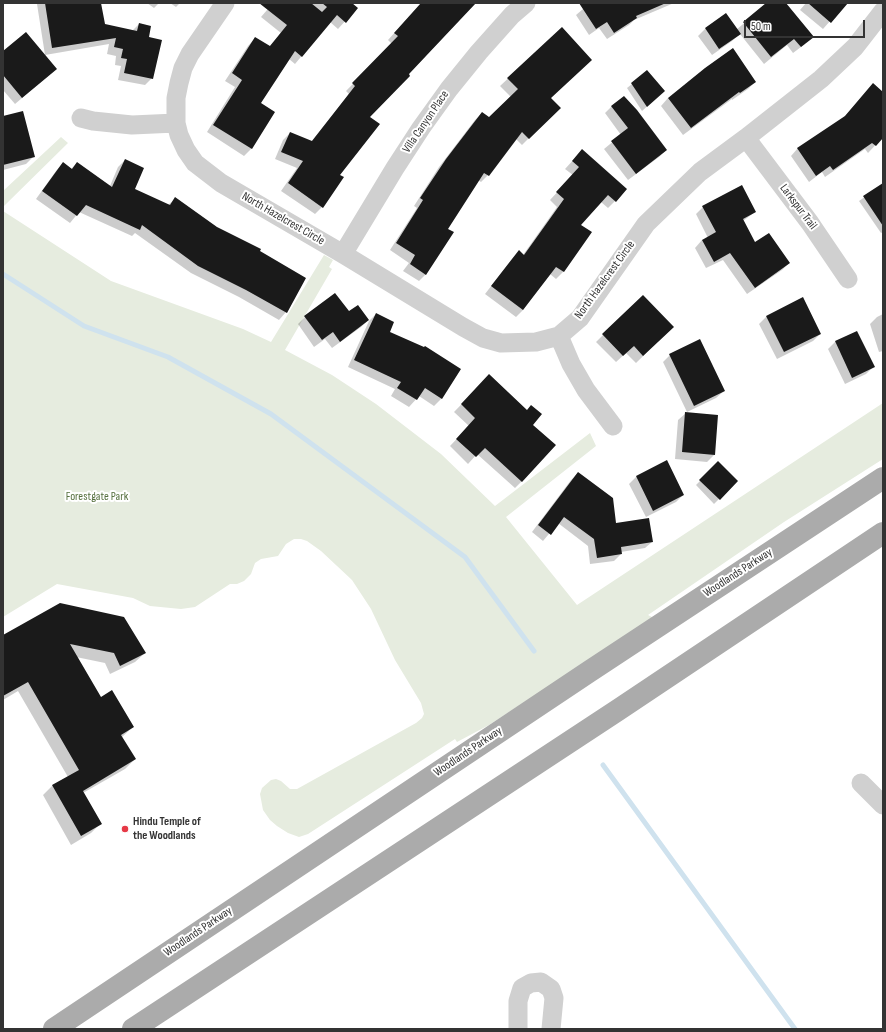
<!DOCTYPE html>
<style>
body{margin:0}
#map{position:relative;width:886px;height:1032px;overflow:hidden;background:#fff;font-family:"Sofia Sans Condensed",sans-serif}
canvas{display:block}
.frame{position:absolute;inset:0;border:4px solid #333;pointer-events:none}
.scale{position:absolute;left:744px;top:20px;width:121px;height:18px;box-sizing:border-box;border:2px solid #333;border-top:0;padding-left:5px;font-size:12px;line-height:14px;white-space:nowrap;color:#333;-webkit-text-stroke:3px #fff;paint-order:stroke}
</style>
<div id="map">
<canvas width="886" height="1032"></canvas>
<div class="frame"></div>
<div class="scale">50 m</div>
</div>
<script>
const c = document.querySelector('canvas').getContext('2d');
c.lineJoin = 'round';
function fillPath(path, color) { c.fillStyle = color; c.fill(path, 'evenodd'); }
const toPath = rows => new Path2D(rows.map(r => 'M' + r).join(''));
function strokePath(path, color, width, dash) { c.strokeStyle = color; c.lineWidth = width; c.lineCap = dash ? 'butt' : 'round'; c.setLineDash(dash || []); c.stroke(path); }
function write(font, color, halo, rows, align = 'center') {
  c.font = font + ' "Sofia Sans Condensed",sans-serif'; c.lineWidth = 4; c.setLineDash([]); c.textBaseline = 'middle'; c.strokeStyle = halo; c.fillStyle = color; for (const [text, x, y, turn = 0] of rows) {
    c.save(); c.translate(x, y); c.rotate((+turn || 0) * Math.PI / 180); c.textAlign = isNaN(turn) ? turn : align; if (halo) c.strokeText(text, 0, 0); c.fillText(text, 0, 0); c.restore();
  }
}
const green = toPath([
 [61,137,68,143,3,207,3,191],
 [3,211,111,281,243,329,271,342,324,255,333,260,329,267,332,269,285,350,332,375,376,404,441,454,495,506,590,433,596,446,506,517,577,605,883,403,883,459,784,522,648,615,654,618,489,725,457,742,455,739,308,834,299,837,288,833,277,826,270,820,263,810,260,794,262,788,271,780,276,779,281,781,290,789,297,789,416,723,422,718,424,714,421,703,395,660,371,609,352,580,321,551,307,541,301,539,294,539,286,544,278,556,261,559,255,563,251,574,244,581,237,584,230,584,195,607,181,609,150,606,133,598,57,584,3,617]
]);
const shadow = toPath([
 [38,3,100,3,104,25,132,31,139,24,148,38,152,78,145,85,118,80,121,66,115,65,116,56,107,54,109,44,45,55,37,4],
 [147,3,159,3,154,8],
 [170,3,180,3,176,7],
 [273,3,350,3,357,8,338,29,330,22,295,64,289,59,260,103,274,112,251,149,244,156,207,132,235,87,225,81,248,46,255,38,269,47,281,33,261,17],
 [421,3,475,3,369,117,322,207,315,214,281,191,297,168,275,159,283,140,290,133,311,142,349,94,346,91,392,44,388,40],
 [590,3,674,3,634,20,629,25,607,39,599,28,589,35,576,15],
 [768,3,785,3,805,44,793,53,787,45,764,64,740,34,732,41,712,55,698,36,705,29,726,15,736,30],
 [806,3,846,3,823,29,800,10],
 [562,28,550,98,559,108,522,145,516,139,488,175,481,182,478,180,447,229,426,274,419,281,403,271,409,263,390,250,417,208,414,206,439,167,475,120,482,113,489,119,511,97,500,86],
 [3,52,48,76,15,104,3,90],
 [755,82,748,89,732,100,732,99,683,135,661,106,668,98],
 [632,84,664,91,642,111,627,88],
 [873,85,883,94,883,137,868,153,865,149,825,177,822,172,809,182,791,156,798,148,843,118],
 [612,106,666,150,659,157,628,180,604,149,621,135,605,113],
 [3,117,33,157,26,164,3,170],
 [575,158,615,201,608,208,601,202,580,225,591,232,563,272,556,279,550,274,523,310,516,317,485,294,512,259,519,252,523,255,557,207,550,200,573,175,565,169],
 [125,160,133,189,168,205,175,199,216,228,305,278,286,312,279,320,239,297,191,273,135,233,132,236,79,212,70,223,36,199,56,171,63,163,71,169,77,163,110,186,118,167],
 [883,184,883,232,881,233,859,201],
 [703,207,755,212,743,221,755,244,789,263,782,270,747,294,723,260,706,268,695,248,702,240,708,238,696,214],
 [335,294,349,313,368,320,361,327,332,348,325,339,314,347,298,324,305,317],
 [376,314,388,332,423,348,460,370,441,399,434,406,419,396,409,407,391,396,395,389,348,367,369,321],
 [883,314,883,351,879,352,870,324,877,317],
 [766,317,820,334,813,341,777,359,759,324],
 [673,327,636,363,626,353,616,362,596,342,603,335],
 [856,332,873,367,866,374,845,384,828,349,835,342],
 [670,355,724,391,716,398,687,412,663,362],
 [489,376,532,425,522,481,515,488,477,454,468,464,450,446,469,426,454,412],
 [686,413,714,455,707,462,675,459,678,420],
 [666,462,683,495,676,502,646,517,629,484,636,477],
 [718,463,737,481,714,504,696,485],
 [578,473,615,524,652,542,645,548,621,552,621,554,614,561,590,564,588,546,558,523,543,541,532,532,571,480],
 [60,604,145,653,135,662,110,674,105,663,76,657,100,699,133,727,122,737,135,759,125,769,83,793,100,824,91,833,71,845,43,795,52,786,68,777,18,691,3,700,3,636]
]);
const stream = toPath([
 [3,274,84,326,168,357,271,414,465,557,534,651],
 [603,765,795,1029]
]);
const building = toPath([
 [45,3,101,3,105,24,137,31,139,23,151,26,149,37,162,40,153,79,124,73,127,59,121,58,123,49,114,47,116,38,52,48],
 [259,3,311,3,322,12,327,7,322,3,352,3,358,8,346,23,337,15,302,57,295,51,261,103,275,112,252,149,213,125,242,80,232,73,255,37,270,46,287,25],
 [421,3,476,3,409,74,410,76,370,117,380,124,340,175,344,177,323,208,288,183,303,161,281,152,290,132,312,141,355,86,352,83,398,36,394,33],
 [579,3,666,3,636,16,637,18,614,33,607,22,596,29],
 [766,3,786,3,814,37,801,47,794,39,771,57,743,22],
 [808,3,848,3,831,23],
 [726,13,741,34,719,49,705,28],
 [562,27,592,60,551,98,561,108,529,139,522,132,489,176,484,173,448,229,454,232,426,275,410,264,415,255,396,243,423,200,420,198,446,159,482,112,489,117,518,89,507,78],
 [26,32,57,69,22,98,3,75,3,51],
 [733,48,756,82,740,93,739,92,691,128,668,98,705,68],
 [647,70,665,91,647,107,631,83],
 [873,83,883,92,883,138,876,146,872,143,833,170,830,166,816,176,797,148,845,116],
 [624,96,637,110,667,150,636,174,611,141,628,128,611,106],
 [23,111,35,157,3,165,3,116],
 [582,149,627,189,616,202,608,195,581,225,592,232,564,272,556,267,523,310,491,286,519,250,524,255,564,199,556,192,579,167,572,161],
 [125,159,144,168,135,189,170,205,175,197,217,227,261,249,260,251,306,278,287,313,246,290,198,266,142,225,140,230,86,205,77,216,42,191,63,162,72,169,77,162,112,187],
 [883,183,883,226,863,196],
 [742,185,756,212,743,219,755,242,769,233,790,263,755,288,730,253,714,262,702,240,716,232,702,206],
 [335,293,349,311,358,305,369,320,340,342,333,332,322,340,304,316],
 [643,295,674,327,643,356,634,346,623,356,602,334],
 [803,297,821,334,784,352,766,316],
 [376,313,394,322,390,332,424,347,425,346,461,369,442,399,425,388,417,400,397,388,401,382,354,360],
 [857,331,875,367,852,378,835,341],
 [700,339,725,391,694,406,669,354],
 [489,374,527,410,531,405,542,414,533,425,556,445,522,482,485,448,476,457,456,439,475,418,461,404],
 [685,412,718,415,715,455,682,452],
 [667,460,684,495,653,511,636,476],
 [718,461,738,481,720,500,699,480],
 [578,472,613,498,616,523,649,518,653,542,621,547,622,554,597,558,594,539,564,517,551,535,538,525],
 [60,603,124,617,146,653,120,666,114,653,70,644,101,697,112,690,134,727,121,735,136,759,83,791,102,824,81,836,52,785,79,770,28,682,3,696,3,635]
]);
const minor = toPath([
 [225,3,190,54,183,68,179,83,176,98,176,123,179,135,186,150,195,163,221,183,343,254,463,327,483,338,501,343,536,342,559,336,580,318,646,224,700,172,746,138,821,79,855,47,883,11],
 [81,118,93,121,132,125,176,123],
 [746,138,810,223,848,279],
 [343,254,395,168,421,128,449,89,479,52,512,15,526,3],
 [559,336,571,364,586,390,613,426],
 [861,783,883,805],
 [518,1029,518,1001,522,988,531,983,541,982,551,989,554,998,551,1029]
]);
const major = toPath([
 [54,1029,590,671,883,478],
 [133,1029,618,710,883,533]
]);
const markers = [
 [125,829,4,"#e63946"]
];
const streetNames = [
 ["Villa Canyon Place",426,122,-56],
 ["Larkspur Trail",798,207,53],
 ["North Hazelcrest Circle",283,219,30],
 ["North Hazelcrest Circle",605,280,-54],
 ["Woodlands Parkway",738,573,-33],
 ["Woodlands Parkway",468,752,-34],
 ["Woodlands Parkway",198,932,-34]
];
const parkNames = [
 ["Forestgate Park",97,497]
];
const poiNames = [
 ["Hindu Temple of",133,822],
 ["the Woodlands",133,836]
];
fillPath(green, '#e6ecdf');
fillPath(shadow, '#0003');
strokePath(stream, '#cfe2ee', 5);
fillPath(building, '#1a1a1a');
strokePath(minor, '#d0d0d0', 19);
strokePath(major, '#ababab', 22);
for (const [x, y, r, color] of markers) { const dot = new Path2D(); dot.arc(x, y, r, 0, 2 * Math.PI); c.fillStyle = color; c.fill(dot); strokePath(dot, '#fff', 1.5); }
write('12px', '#333', '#fff', streetNames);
write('12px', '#56703f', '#fff', parkNames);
write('bold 12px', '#333', '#fff', poiNames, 'left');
</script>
